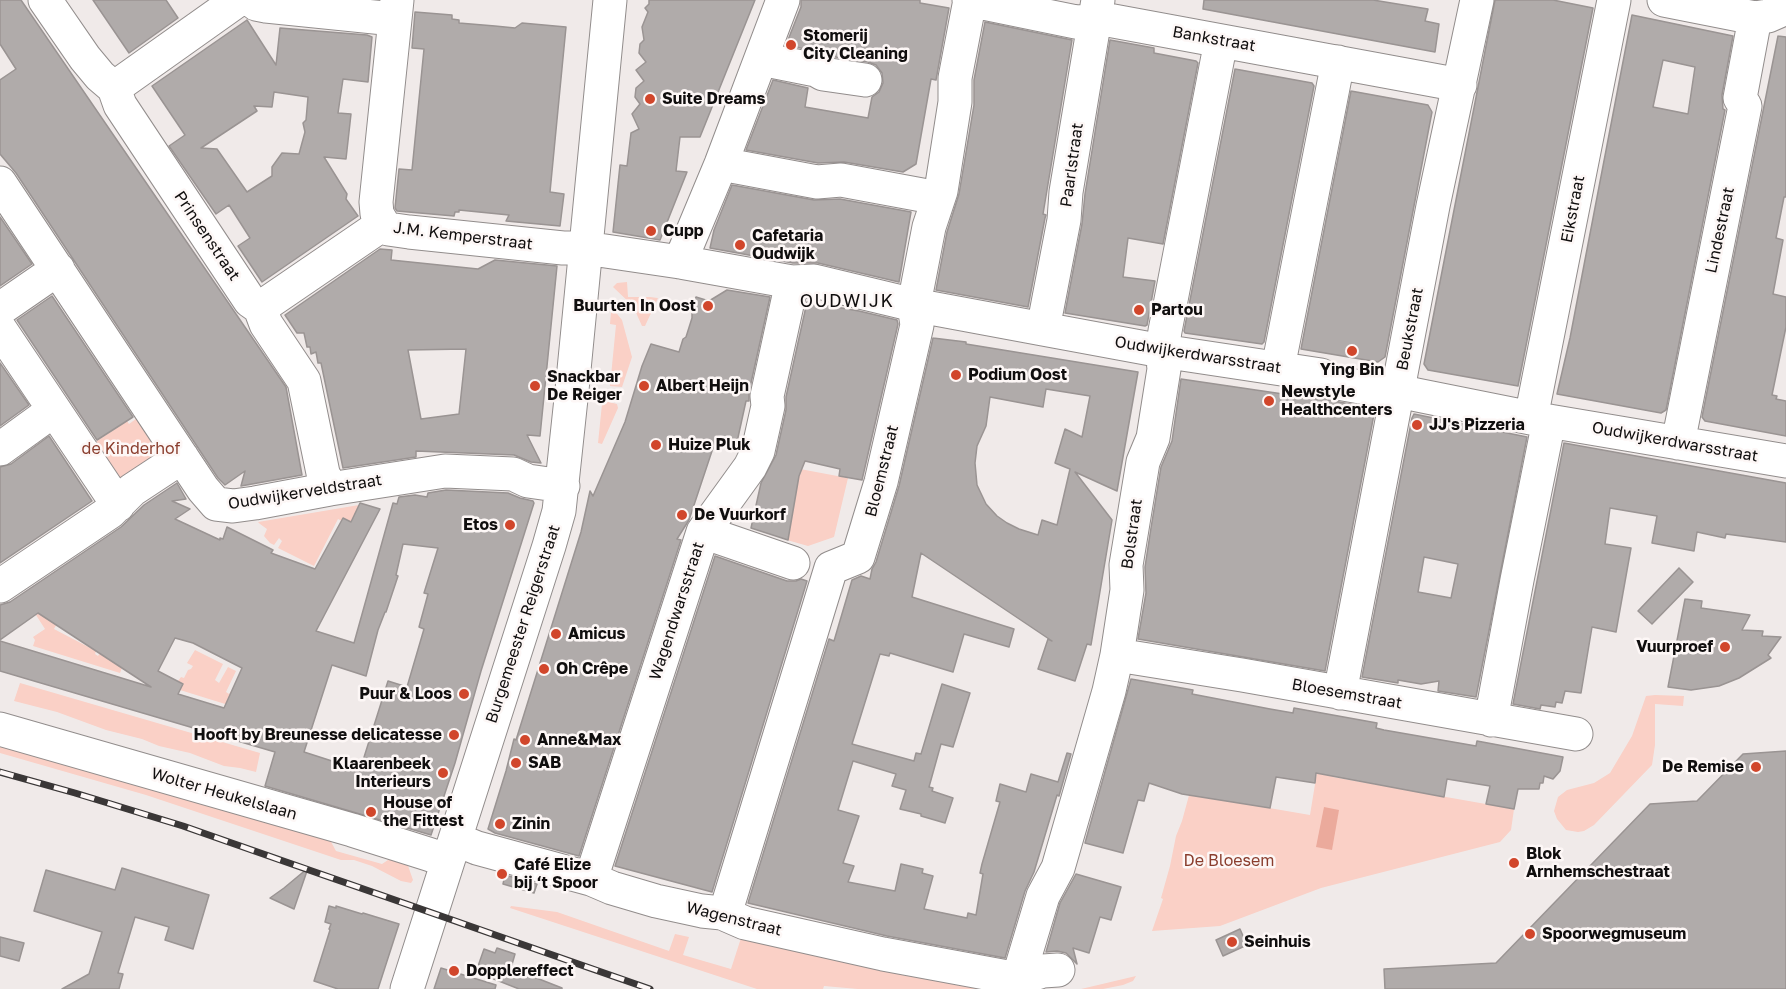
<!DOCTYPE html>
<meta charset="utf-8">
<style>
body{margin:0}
canvas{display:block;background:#f0eae9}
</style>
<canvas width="1786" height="989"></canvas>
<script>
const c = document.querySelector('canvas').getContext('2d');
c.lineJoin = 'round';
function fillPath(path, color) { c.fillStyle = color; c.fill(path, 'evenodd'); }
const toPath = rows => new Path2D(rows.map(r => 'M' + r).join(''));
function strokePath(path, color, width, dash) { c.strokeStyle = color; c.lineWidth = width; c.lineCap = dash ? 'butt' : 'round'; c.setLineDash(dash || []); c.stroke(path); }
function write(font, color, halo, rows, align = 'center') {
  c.font = font + ' "Golos Text",sans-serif'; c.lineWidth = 5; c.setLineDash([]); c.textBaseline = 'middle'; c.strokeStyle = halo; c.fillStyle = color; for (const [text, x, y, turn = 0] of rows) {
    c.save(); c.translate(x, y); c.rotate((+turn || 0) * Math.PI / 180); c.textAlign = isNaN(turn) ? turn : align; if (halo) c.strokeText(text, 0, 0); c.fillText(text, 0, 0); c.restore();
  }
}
const green = toPath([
 [627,282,628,297,650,297,658,298,645,326,642,326,633,306,613,287,617,283],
 [614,310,622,320,632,357,622,387,610,386,616,325,610,324,611,312],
 [605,401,617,404,618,408,602,444,598,443,602,404],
 [140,416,166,457,120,487,91,445,127,421,129,424],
 [800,469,848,478,834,537,808,546,787,540],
 [359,505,351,522,343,518,342,521,338,519,314,566,278,548,282,541,279,538,274,545,270,543,264,536,267,529,260,524,258,522],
 [75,589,54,629,96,651,95,654,98,656,100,653,123,665,120,673,33,646,35,640,33,637,45,629,36,615],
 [195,650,223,664,215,680,219,683,228,667,236,671,226,692,229,694,232,690,251,700,251,712,180,690,178,681,181,677,184,678,188,670,191,669,193,666,187,663],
 [20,683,260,753,256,772,240,768,224,766,190,753,159,746,142,739,106,730,57,712,14,701],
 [1655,695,1684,696,1683,706,1655,704,1655,745,1652,765,1594,825,1584,831,1578,832,1566,830,1557,819,1554,811,1558,797,1567,790,1594,783,1610,773,1632,736,1646,696],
 [0,734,330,840,336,851,382,864,394,856,406,860,413,880,411,883,401,881,372,866,354,860,341,860,146,795,0,753],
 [1317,772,1333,775,1333,777,1514,809,1511,830,1500,842,1321,888,1220,926,1152,931,1163,899,1161,898,1170,866,1176,836,1182,821,1191,788,1205,797,1310,815],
 [511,906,557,912,669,951,675,934,689,937,683,955,731,969,741,938,995,989,858,989,824,986,823,989,757,989,510,908],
 [1136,976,1133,981,1123,985,1103,989,1081,989]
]);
const water = toPath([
 [1324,807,1339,810,1332,850,1316,847]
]);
const building = toPath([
 [0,0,21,0,286,387,302,475,241,486,245,471,225,485,218,478,16,173,0,154,0,80,16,69,0,44,0,0],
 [93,0,166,0,178,18,129,53,93,0],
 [649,0,755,0,700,137,680,137,676,171,687,172,660,240,613,232,620,165,627,166,631,133,639,129,632,114,640,104,635,97,636,88,644,81,636,70,646,62,639,53,640,44,644,40,642,27,648,12,645,8,649,4,649,0],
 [801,0,920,0,920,3,949,8,936,80,931,79,916,164,903,172,844,162,818,163,746,150,773,80,808,88,805,107,868,118,872,97,879,92,883,83,882,73,876,65,868,62,829,56,820,52,786,45,801,7,801,0],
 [1204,0,1373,0,1428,9,1425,21,1439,24,1435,52,1203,9,1204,0],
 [1495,0,1553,0,1593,8,1518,386,1428,370,1424,364,1495,0],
 [415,12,452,15,452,19,459,20,459,23,495,26,515,28,522,23,566,27,550,192,564,194,560,226,506,221,509,215,459,210,459,212,455,212,454,216,397,211,395,208,399,169,412,170,424,49,412,48,415,12],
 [1632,15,1733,36,1722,95,1723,109,1725,110,1666,410,1661,413,1557,394,1570,338,1632,15],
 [1663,60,1695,67,1688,114,1653,107,1663,60],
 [247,20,276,65,280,28,367,35,372,37,368,82,343,79,338,113,351,114,346,159,324,157,347,194,346,199,358,216,262,282,238,246,250,238,229,205,216,214,169,146,185,135,152,86,247,20],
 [274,92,308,97,306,120,303,123,305,132,299,154,282,153,272,167,272,176,247,192,217,149,201,148,257,111,254,106,272,107,274,92],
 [985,22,1072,40,1043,214,1046,215,1045,218,1028,307,936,290,947,232,959,194,974,105,974,80,985,22],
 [1778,36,1786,37,1786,197,1784,197,1776,238,1783,240,1773,294,1786,297,1786,327,1772,395,1777,396,1776,399,1786,401,1786,436,1705,421,1702,417,1778,36],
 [1110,40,1154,48,1154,53,1196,61,1198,63,1163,244,1128,238,1123,277,1155,281,1147,325,1145,326,1065,313,1082,224,1085,194,1110,40],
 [1235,69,1312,83,1314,86,1264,342,1262,344,1185,333,1184,331,1235,69],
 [1351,91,1428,105,1432,112,1385,357,1378,362,1301,349,1351,91],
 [732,185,814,200,840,199,911,212,899,282,818,263,793,263,710,248,714,230,732,185],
 [0,217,32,264,0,286,0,217],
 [380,249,392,250,391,260,478,269,495,260,557,266,540,436,527,435,541,463,531,462,514,455,416,451,416,457,343,468,321,363,318,363,316,352,311,354,310,347,307,347,304,333,297,333,285,315,380,249],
 [466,349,459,414,421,419,408,350,466,349],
 [727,290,770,297,749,392,749,401,746,401,737,442,717,436,689,520,677,539,681,540,579,856,495,833,488,829,506,771,514,739,516,740,581,532,590,491,593,496,625,422,642,366,651,344,679,352,683,339,686,337,692,318,692,308,696,297,709,301,727,290],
 [52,296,133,417,97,440,17,320,52,296],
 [807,302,859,311,897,320,898,324,862,480,839,476,840,469,805,461,799,476,788,540,751,528,761,483,776,455,786,410,786,397,807,302],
 [933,338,966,342,966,344,1138,372,1117,491,1075,472,1112,520,1091,645,1087,644,1075,681,1038,669,1048,639,1052,641,921,553,912,597,1014,629,1009,647,964,634,953,672,890,653,889,656,880,654,852,744,914,761,916,753,921,754,942,684,970,693,953,747,941,744,929,787,933,788,932,791,953,798,945,823,921,816,921,814,900,809,906,790,892,786,896,774,853,761,838,810,859,816,843,863,854,866,848,882,895,891,901,864,923,869,922,873,933,876,924,909,967,918,968,913,976,915,983,874,980,873,982,864,1000,802,996,801,1000,784,1026,792,1031,774,1058,782,1067,753,1071,754,1059,796,1057,795,1034,872,1025,891,1005,958,887,936,748,903,829,639,834,641,852,580,861,576,870,579,872,569,876,562,899,486,933,338],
 [1046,389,1090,396,1082,437,1065,429,1055,463,1070,469,1057,525,1042,520,1038,535,1019,529,1007,523,997,516,986,504,977,485,975,463,977,446,986,426,990,397,1043,407,1046,389],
 [0,363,29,405,0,426,0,363],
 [1181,379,1317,399,1318,396,1329,400,1375,409,1325,671,1138,639,1146,593,1145,567,1151,528,1161,467,1172,441,1181,379],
 [1414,414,1527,437,1476,697,1438,691,1439,681,1421,684,1398,680,1398,683,1362,677,1412,418,1414,414],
 [1424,557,1458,564,1451,598,1418,592,1424,557],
 [49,436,92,501,0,563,0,467,11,464,49,436],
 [1564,443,1786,483,1786,542,1726,534,1725,538,1697,532,1694,551,1652,543,1657,516,1610,508,1605,544,1631,548,1616,632,1592,627,1581,693,1565,691,1562,703,1556,702,1555,707,1541,705,1540,709,1513,704,1564,443],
 [177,483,186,499,172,501,190,509,175,519,220,540,220,538,223,539,227,527,273,550,271,553,315,569,343,518,351,522,360,503,380,509,316,631,354,643,393,503,397,504,399,497,415,495,427,497,428,493,446,490,508,493,520,498,533,501,534,503,481,671,455,763,431,835,265,786,275,752,0,671,0,641,151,687,38,613,0,640,0,605,10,602,121,527,144,505,177,483],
 [403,544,438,548,424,593,428,594,419,627,424,629,407,687,388,681,360,770,304,752,332,665,366,676,378,630,385,612,386,612,398,576,396,575,403,544],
 [175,638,193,643,242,668,224,708,178,694,183,684,158,671,175,638],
 [715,556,787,581,796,581,801,579,807,581,712,892,615,866,715,556],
 [1679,568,1693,582,1652,624,1638,611,1679,568],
 [1685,599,1702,601,1701,608,1750,615,1742,630,1763,631,1762,636,1781,637,1768,655,1771,658,1739,678,1719,686,1691,690,1668,687,1685,599],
 [1131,679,1193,690,1192,694,1270,709,1293,713,1294,708,1377,723,1376,728,1384,730,1476,746,1477,741,1563,757,1560,771,1553,779,1544,776,1543,783,1540,783,1539,789,1518,789,1514,809,1486,804,1490,786,1447,779,1444,797,1316,773,1315,783,1276,777,1270,808,1182,794,1149,783,1144,801,1138,800,1123,853,1085,843,1131,679],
 [1786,751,1786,989,1385,989,1384,969,1496,963,1650,804,1697,801,1743,754,1786,751],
 [122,868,209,895,193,949,165,940,169,927,135,917,118,973,123,974,119,989,62,989,89,974,102,932,34,911,46,870,115,890,122,868],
 [308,868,294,909,270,898,284,888,308,868],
 [1076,874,1121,887,1111,920,1100,917,1089,953,1073,948,1077,964,1066,953,1057,951,1046,952,1060,903,1076,874],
 [505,875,537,884,534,893,503,884,505,875],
 [329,906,336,908,336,906,362,914,363,913,399,924,378,989,338,989,314,981,330,930,329,929,331,924,325,922,329,906],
 [1240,929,1247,945,1223,956,1216,940,1240,929],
 [0,937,24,943,19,961,0,956,0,937],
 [497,948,515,954,511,968,562,988,562,989,519,989,476,972,484,949,495,953,497,948],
 [441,968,496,985,495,989,434,989,441,968]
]);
const minor = toPath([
 [45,0,85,58,100,76,114,88,120,105,250,301,260,308,266,324,304,381,323,473,330,489],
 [252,0,256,4,266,6,394,19],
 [397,0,376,202,377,214,383,224,388,229,409,232,563,248,585,248,680,262,792,282,814,281,914,305,1043,329,1162,351,1321,375,1332,382,1377,390,1399,391,1417,395,1531,418,1786,461],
 [969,0,1076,22,1108,20,1460,85],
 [1664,0,1755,18,1768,16,1786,8],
 [761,59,816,70,823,74,865,80],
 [114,88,238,0],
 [721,164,817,182,841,180,922,195,938,200],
 [0,183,203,489,216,504,233,506,255,503,330,489,445,471,513,474,528,481,563,486],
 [680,262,721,164,783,0],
 [260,308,383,224],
 [0,309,58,269],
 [0,329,118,505],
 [1043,329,1064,220,1066,192,1098,0],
 [1278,368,1338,62],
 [1531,418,1614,0],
 [1678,443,1745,106,1740,98,1755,18],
 [0,449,54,410],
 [703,532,793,563],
 [0,586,110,512,132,490,182,457],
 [1117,655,1242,675,1576,734],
 [1340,693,1433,206,1477,0],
 [1491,720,1517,580,1549,421],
 [0,729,352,830,431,855,447,861],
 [455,839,477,848,591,879,612,888,656,901,702,911,722,913,745,923,883,954,1018,979,1043,971,1058,970],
 [591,879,703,532,750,467,758,451,768,406,767,396,792,282],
 [725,914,831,568,858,557,881,482,917,325,914,305,917,289,929,227,941,191,955,102,955,78,970,0],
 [1018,979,1043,896,1058,868,1109,691,1117,655,1127,590,1126,565,1143,462,1153,438,1164,369,1162,351,1165,331,1221,41],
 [407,989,549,546,559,511,573,380,610,0]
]);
const rail = toPath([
 [0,772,75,793,183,826,650,989]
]);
const markers = [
 [791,45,6,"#d1462b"],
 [650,99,6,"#d1462b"],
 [651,231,6,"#d1462b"],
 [740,245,6,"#d1462b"],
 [708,306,6,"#d1462b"],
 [1139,310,6,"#d1462b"],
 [1352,351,6,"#d1462b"],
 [956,375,6,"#d1462b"],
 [535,386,6,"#d1462b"],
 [644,386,6,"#d1462b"],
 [1269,401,6,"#d1462b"],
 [1417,425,6,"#d1462b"],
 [656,445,6,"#d1462b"],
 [682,515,6,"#d1462b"],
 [510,525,6,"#d1462b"],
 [556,634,6,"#d1462b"],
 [1725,647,6,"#d1462b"],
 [544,669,6,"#d1462b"],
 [464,694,6,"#d1462b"],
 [454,735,6,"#d1462b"],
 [525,740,6,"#d1462b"],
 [516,763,6,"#d1462b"],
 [1756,767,6,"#d1462b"],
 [443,773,6,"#d1462b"],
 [371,812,6,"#d1462b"],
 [500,824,6,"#d1462b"],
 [1514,863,6,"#d1462b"],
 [502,874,6,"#d1462b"],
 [1530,934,6,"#d1462b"],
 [1232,942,6,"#d1462b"],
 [454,971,6,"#d1462b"]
];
const poiNames = [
 ["Stomerij",803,36],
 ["City Cleaning",803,54],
 ["Suite Dreams",662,99],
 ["Cupp",663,231],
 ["Cafetaria",752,236],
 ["Oudwijk",752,254],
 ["Buurten In Oost",696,306,"right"],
 ["Partou",1151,310],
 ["Ying Bin",1352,370,"center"],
 ["Podium Oost",968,375],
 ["Snackbar",547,377],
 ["De Reiger",547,395],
 ["Albert Heijn",656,386],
 ["Newstyle",1281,392],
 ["Healthcenters",1281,410],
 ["JJ's Pizzeria",1429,425],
 ["Huize Pluk",668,445],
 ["De Vuurkorf",694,515],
 ["Etos",498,525,"right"],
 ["Amicus",568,634],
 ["Vuurproef",1713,647,"right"],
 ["Oh Crêpe",556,669],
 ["Puur & Loos",452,694,"right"],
 ["Hooft by Breunesse delicatesse",442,735,"right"],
 ["Anne&Max",537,740],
 ["SAB",528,763],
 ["Klaarenbeek",431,764,"right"],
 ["Interieurs",431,782,"right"],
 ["De Remise",1744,767,"right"],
 ["House of",383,803],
 ["the Fittest",383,821],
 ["Zinin",512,824],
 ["Blok",1526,854],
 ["Arnhemschestraat",1526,872],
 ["Café Elize",514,865],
 ["bij ‘t Spoor",514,883],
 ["Spoorwegmuseum",1542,934],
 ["Seinhuis",1244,942],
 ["Dopplereffect",466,971]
];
const streetNames = [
 ["Bankstraat",1214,39,10],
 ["Paarlstraat",1072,165,-82],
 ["Eikstraat",1573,209,-79],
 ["Lindestraat",1720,230,-78],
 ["Prinsenstraat",207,236,56],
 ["J.M. Kemperstraat",463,236,7],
 ["Beukstraat",1410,329,-79],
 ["Oudwijkerdwarsstraat",1198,355,9],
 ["Oudwijkerdwarsstraat",1675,442,10],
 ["Bloemstraat",882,471,-76],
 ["Oudwijkerveldstraat",305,492,-9],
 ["Bolstraat",1132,534,-82],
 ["Wagendwarsstraat",677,611,-72],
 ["Burgemeester Reigerstraat",523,624,-72],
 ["Bloesemstraat",1347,694,10],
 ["Wolter Heukelslaan",224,794,16],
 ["Wagenstraat",734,919,14]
];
const parkNames = [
 ["de Kinderhof",131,449],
 ["De Bloesem",1229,861]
];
const neighbourhoodNames = [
 ["OUDWIJK",847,301]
];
fillPath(green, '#fad0c6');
fillPath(water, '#ebaa9c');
fillPath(building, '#b0abaa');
strokePath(building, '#9a9493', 1.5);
strokePath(minor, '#928d8c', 35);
strokePath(minor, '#fff', 33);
strokePath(rail, '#3a3737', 7);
strokePath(rail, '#fdf7f6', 4.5, [14]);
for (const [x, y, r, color] of markers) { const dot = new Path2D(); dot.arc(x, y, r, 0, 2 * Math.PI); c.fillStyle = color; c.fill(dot); strokePath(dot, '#fdf7f6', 2); }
write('bold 16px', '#100e0e', '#fdf7f6', poiNames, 'left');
write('16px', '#100e0e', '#fdf7f6', streetNames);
write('16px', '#8a3d2d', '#fdf7f6', parkNames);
c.letterSpacing = '1.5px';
write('18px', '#100e0e', '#fdf7f6', neighbourhoodNames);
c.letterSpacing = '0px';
</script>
